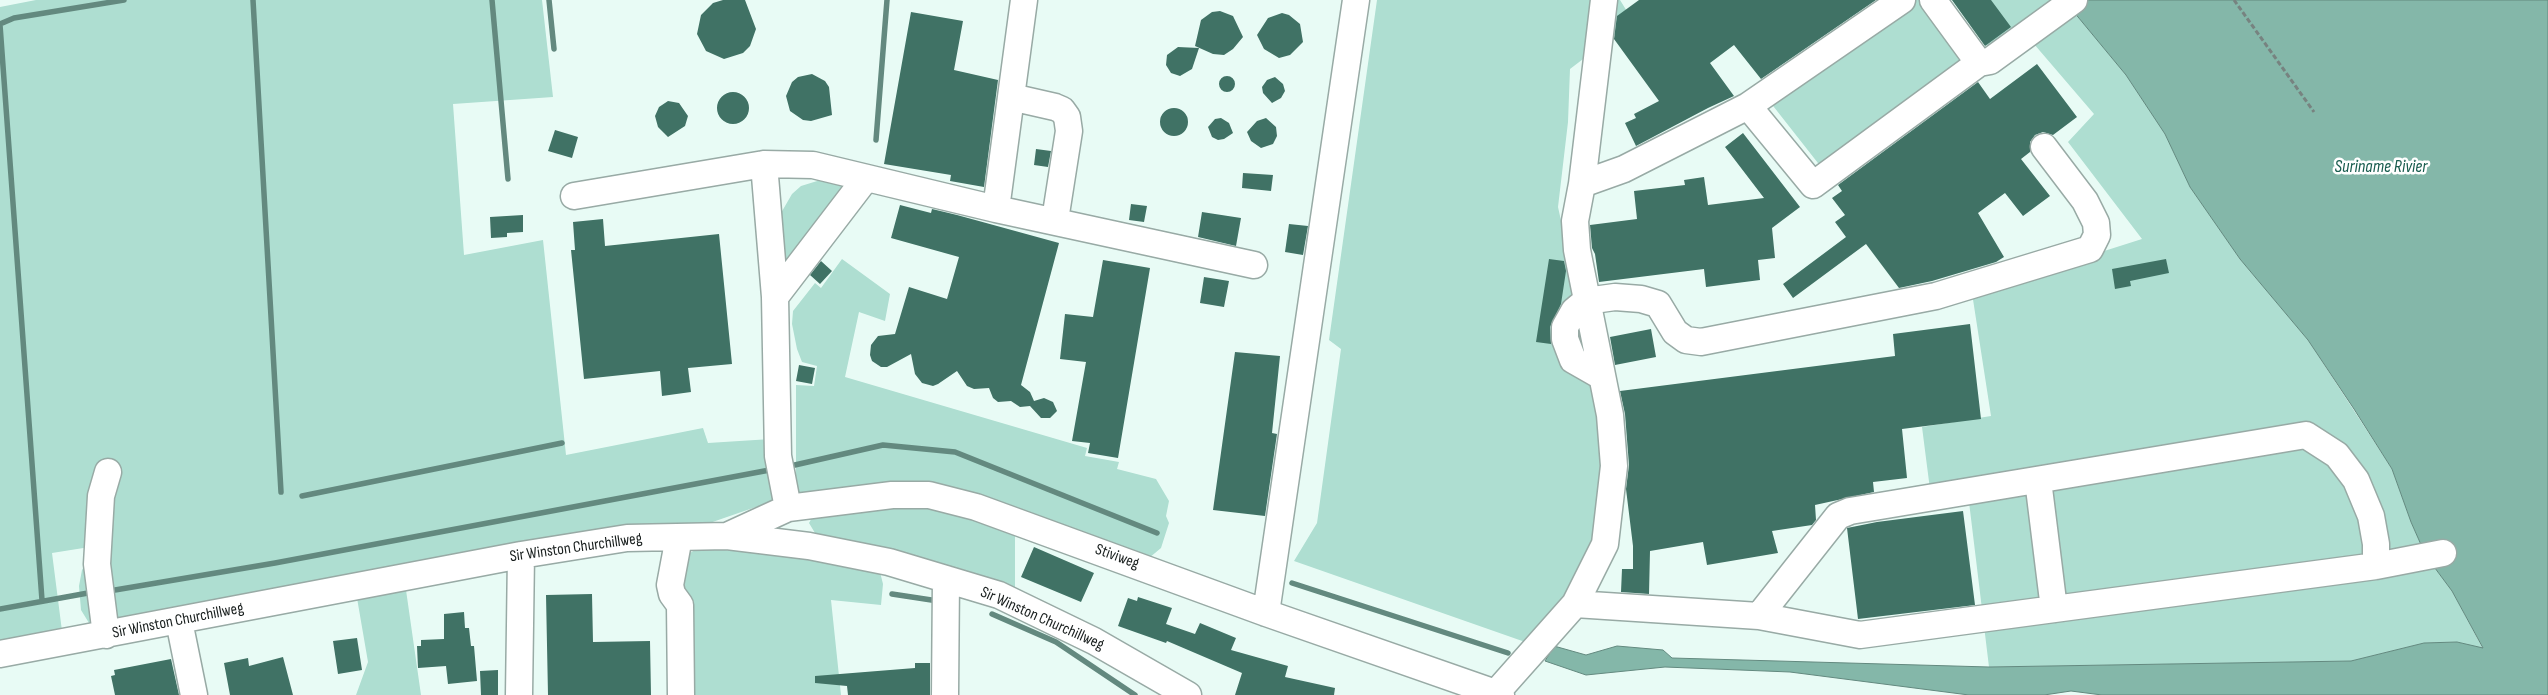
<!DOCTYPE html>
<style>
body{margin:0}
canvas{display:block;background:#e8fbf5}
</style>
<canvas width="2548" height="695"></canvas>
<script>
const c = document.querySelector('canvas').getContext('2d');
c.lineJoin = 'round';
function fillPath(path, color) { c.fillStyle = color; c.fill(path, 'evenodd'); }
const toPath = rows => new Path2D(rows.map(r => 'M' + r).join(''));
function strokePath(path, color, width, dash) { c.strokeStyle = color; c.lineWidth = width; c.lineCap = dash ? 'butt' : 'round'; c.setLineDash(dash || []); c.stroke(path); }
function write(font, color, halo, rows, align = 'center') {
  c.font = font + ' "Sofia Sans Condensed",sans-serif'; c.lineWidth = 5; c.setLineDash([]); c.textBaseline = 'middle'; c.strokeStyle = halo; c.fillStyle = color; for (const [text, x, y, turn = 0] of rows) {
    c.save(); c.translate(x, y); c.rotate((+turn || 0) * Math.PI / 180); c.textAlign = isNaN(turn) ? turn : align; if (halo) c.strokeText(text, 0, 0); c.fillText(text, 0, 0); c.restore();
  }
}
const green = toPath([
 [36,0,542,0,553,97,453,104,464,255,543,240,566,455,703,428,708,443,771,439,776,500,701,526,656,523,623,527,98,625,89,623,81,610,79,586,82,570,96,546,52,553,62,631,0,641,0,7],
 [1377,0,1620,0,1633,21,1570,69,1568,122,1558,207,1605,420,1603,518,1573,589,1528,643,1294,561,1317,523,1341,349,1329,340],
 [1915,0,1922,0,1969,67,1825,172,1770,102],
 [1952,0,2064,0,2126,75,2165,134,2190,187,2240,259,2308,340,2392,469,2411,522,2426,556,2452,591,2483,649,2457,642,2424,643,2351,661,1989,667,1969,502,1932,505,1922,427,1991,416,1972,293,2142,239,2068,142,2094,114,2034,44,2000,63],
 [827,178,849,182,787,265,779,251,781,213,792,194,801,186],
 [842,259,890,294,885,321,859,312,845,377,1087,448,1085,456,1119,462,1117,469,1156,479,1169,501,1166,516,1169,523,1161,548,1149,558,962,494,803,495,799,492,796,486,796,385,814,386,817,366,802,362,797,349,792,324,793,311,815,283,821,288],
 [920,503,1015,529,1015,591,823,538,815,533,809,523,813,516],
 [699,548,800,556,880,572,883,584,881,605,831,600,841,695,688,695,677,584,686,555],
 [406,590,421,695,356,695,368,662,357,598]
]);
const water = toPath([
 [2064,0,2548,0,2548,695,2102,695,2071,691,2044,695,1969,695,1790,672,1665,667,1586,675,1545,661,1554,646,1586,655,1617,646,1663,650,1672,658,1989,667,2351,661,2424,643,2457,642,2483,648,2452,591,2426,556,2411,522,2392,469,2354,409,2308,340,2240,259,2190,187,2165,134,2126,75,2064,0]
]);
const stream = toPath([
 [253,0,281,492],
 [492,0,508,179],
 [549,0,554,49],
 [0,24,14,18,124,0],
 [0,25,42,600],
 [876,140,887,0],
 [786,467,883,445,955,452,1157,533],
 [302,496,562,443],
 [1292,583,1508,653],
 [115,590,275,563,775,469],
 [892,594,938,601],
 [0,609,88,593],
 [992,614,1056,642,1135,695]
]);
const building = toPath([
 [723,0,745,0,756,29,750,46,743,53,724,59,706,51,697,34,701,15,713,3],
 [1639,0,1876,0,1761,79,1734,45,1710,63,1734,96,1708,108,1636,146,1625,123,1636,118,1634,114,1659,101,1614,39,1617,16],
 [1952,0,1991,0,2011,27,1985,46],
 [1220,11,1233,16,1243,37,1233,49,1224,55,1213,54,1195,46,1201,20,1212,12],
 [911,12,963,21,954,70,998,80,984,187,950,181,951,175,884,164],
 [1282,13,1289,15,1300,24,1303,42,1290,55,1279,58,1264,49,1257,35,1268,18],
 [1178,47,1199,48,1192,69,1180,76,1171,73,1166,65,1167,55],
 [2037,64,2077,117,2053,135,2043,132,2035,135,2030,142,2030,152,2021,159,2050,196,2023,216,2005,193,1978,213,2004,257,1996,262,1932,281,1899,288,1866,244,1793,298,1783,284,1846,237,1835,222,1845,215,1832,198,1842,191,1838,185,1978,82,1990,99],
 [812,74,825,81,829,87,832,115,811,121,803,120,790,111,786,96,792,82,798,77],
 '1219 84a8 8 0 1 1 16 0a8 8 0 1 1-16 0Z',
 [1275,77,1283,84,1285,91,1281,98,1272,103,1263,93,1262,87,1267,80],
 '717 108a16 16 0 1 1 32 0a16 16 0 1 1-32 0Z',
 [668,101,679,103,688,116,685,126,668,137,658,127,655,116,659,107],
 '1160 122a14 14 0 1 1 28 0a14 14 0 1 1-28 0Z',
 [1221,118,1229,123,1233,133,1224,139,1218,140,1212,137,1208,127,1215,119],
 [1266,118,1276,127,1277,136,1273,144,1261,148,1251,141,1247,132,1257,121],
 [555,130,578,137,572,158,548,151],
 [1743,133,1800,207,1772,228,1775,258,1758,260,1760,280,1706,287,1704,269,1599,282,1595,254,1592,248,1590,225,1637,219,1634,191,1685,185,1684,180,1704,177,1708,205,1764,198,1725,147],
 [1036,149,1051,151,1048,167,1034,165],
 [1243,173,1273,175,1271,191,1242,188],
 [1131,204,1147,206,1144,222,1129,220],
 [900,205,931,213,932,209,957,215,1059,243,1021,385,1030,392,1034,401,1044,398,1053,402,1057,411,1050,418,1041,418,1030,406,1020,407,1011,401,998,402,993,398,989,388,974,389,967,386,957,371,938,384,933,386,922,383,915,374,911,354,887,367,881,367,872,361,870,355,871,345,878,336,895,334,909,287,947,299,959,257,891,238],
 [1202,212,1241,218,1236,246,1198,237],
 [523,215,523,232,507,233,507,237,491,238,490,217],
 [603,219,605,246,719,234,732,364,688,368,691,392,662,396,660,371,584,379,571,250,575,250,573,222],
 [1289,224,1308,226,1303,255,1285,252],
 [1549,259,1564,261,1566,271,1561,304,1550,327,1551,344,1536,342],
 [2166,259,2169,273,2130,281,2131,286,2115,289,2112,269],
 [1103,260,1150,268,1118,458,1088,453,1090,443,1072,441,1086,362,1060,359,1065,314,1093,317],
 [821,261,832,271,820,284,810,275],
 [1204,277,1229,281,1224,307,1200,303],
 [1970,324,1981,419,1902,429,1907,478,1873,482,1874,492,1815,505,1816,520,1812,525,1772,531,1778,553,1707,565,1703,542,1650,551,1649,594,1621,592,1622,569,1633,569,1633,546,1626,489,1629,465,1625,414,1620,391,1895,356,1893,334],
 [1651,329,1656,357,1615,365,1610,337],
 [1235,352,1280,356,1272,433,1277,434,1265,516,1213,510],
 [799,365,815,368,812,384,796,381],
 [1963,511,1975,605,1858,619,1847,528,1877,522],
 [1034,547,1094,573,1081,602,1021,577],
 [592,594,593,642,650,641,651,695,548,695,546,595],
 [1138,597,1172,608,1166,624,1195,634,1200,623,1236,638,1231,650,1288,666,1285,677,1335,688,1334,695,1235,695,1242,673,1167,641,1166,643,1118,626,1128,598,1137,601],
 [464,612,465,628,469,628,471,646,474,646,477,681,448,684,446,666,418,668,417,646,421,646,421,640,444,639,444,614],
 [357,638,362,670,338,674,333,641],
 [283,657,293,695,230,695,224,663,248,658,249,666],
 [171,659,179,695,115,695,111,676,115,675,114,670],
 [915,663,930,663,930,695,848,695,847,686,815,683,815,676,915,668],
 [498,670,498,695,481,695,480,671]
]);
const path = toPath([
 [2234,0,2314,112]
]);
const minor = toPath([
 [1933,0,1979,63],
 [1011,97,1055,107,1062,110,1067,117,1069,131,1055,220],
 [1748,106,1902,0],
 [764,164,775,297,778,456,788,508],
 [1582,184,1604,0],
 [574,196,764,164,813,165,996,209,1254,265],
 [996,209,1024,0],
 [775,297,866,178],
 [1601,376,1573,360,1565,339,1565,327,1574,311,1586,301,1615,297,1641,299,1658,304,1675,332,1686,340,1701,342,1936,296,2090,249,2097,235,2096,223,2085,201,2044,147],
 [2038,480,2054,609],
 [727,536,788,508,892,495,929,495,976,507,1266,613,1501,695],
 [679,537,670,585,672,594,680,605,681,695],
 [1575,604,1759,616,1860,635,2376,566,2443,553],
 [1266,613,1356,0],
 [1759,616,1838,516,1850,511,2306,435,2337,455,2356,480,2371,516,2376,544,2376,566],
 [179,621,194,695],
 [106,635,97,564,101,496,108,472],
 [0,654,521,555,627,538,727,536,809,546,889,562,999,595,1094,641,1188,695],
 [1496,693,1575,604,1605,544,1614,466,1610,415,1577,250,1575,221,1582,184,1624,169,1748,106,1813,185,1979,63,1990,61,2074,0],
 [519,695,521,555],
 [945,695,946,579]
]);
const streetNames = [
 ["Sir Winston Churchillweg",576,548,-8],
 ["Stiviweg",1117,557,20],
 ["Sir Winston Churchillweg",1042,619,24],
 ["Sir Winston Churchillweg",178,621,-11]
];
const waterNames = [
 ["Suriname Rivier",2381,167]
];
fillPath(green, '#aeded1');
fillPath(water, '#84b7a9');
strokePath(water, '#63897f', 1);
strokePath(stream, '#63897f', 5.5);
fillPath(building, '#407265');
strokePath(minor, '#98aaa5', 29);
strokePath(path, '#778380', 3, [5, 2.5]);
strokePath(minor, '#fff', 26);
write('16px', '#171d1c', '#fff', streetNames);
write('italic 18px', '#185c4e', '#fff', waterNames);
</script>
